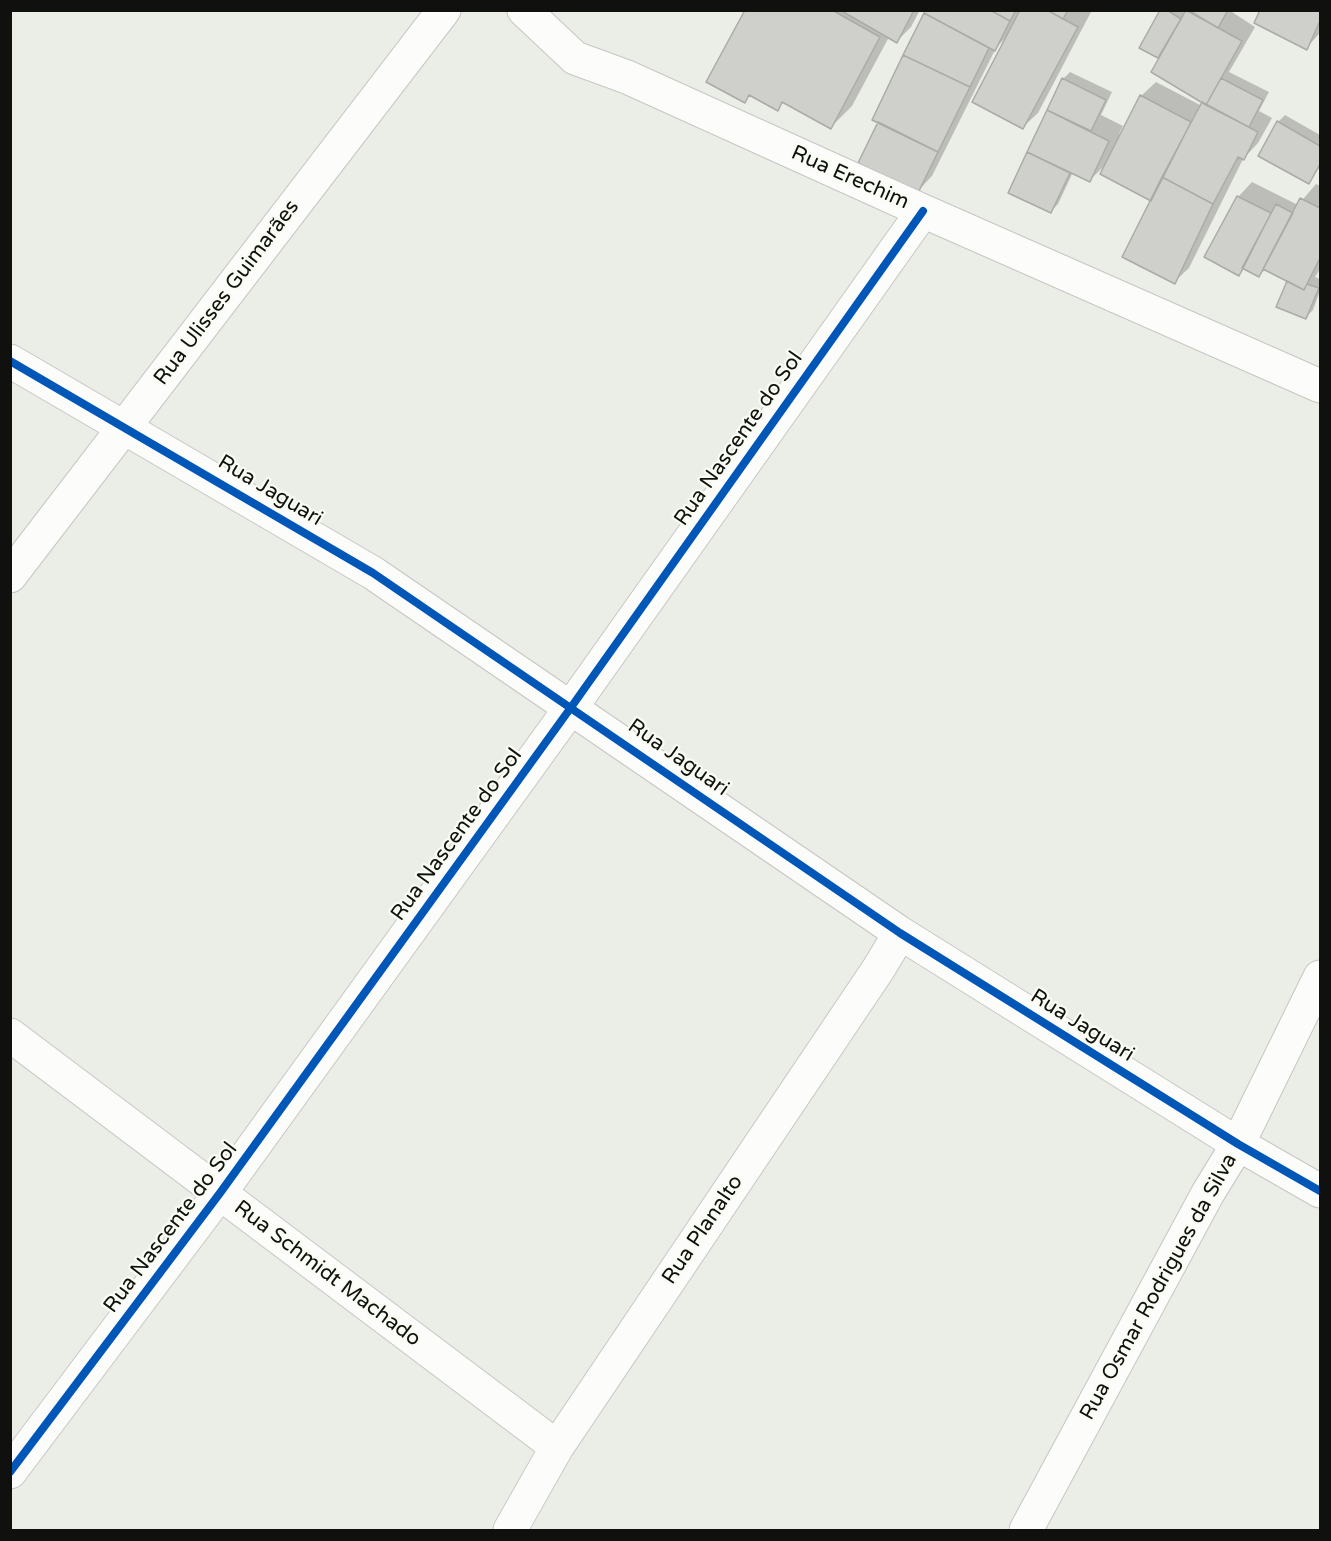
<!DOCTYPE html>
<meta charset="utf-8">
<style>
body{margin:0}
#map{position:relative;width:1331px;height:1541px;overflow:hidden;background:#ebede7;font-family:"Varela Round",sans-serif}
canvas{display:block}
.frame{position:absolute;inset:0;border:12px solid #10110e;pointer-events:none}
</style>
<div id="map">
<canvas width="1331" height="1541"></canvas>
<div class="frame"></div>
</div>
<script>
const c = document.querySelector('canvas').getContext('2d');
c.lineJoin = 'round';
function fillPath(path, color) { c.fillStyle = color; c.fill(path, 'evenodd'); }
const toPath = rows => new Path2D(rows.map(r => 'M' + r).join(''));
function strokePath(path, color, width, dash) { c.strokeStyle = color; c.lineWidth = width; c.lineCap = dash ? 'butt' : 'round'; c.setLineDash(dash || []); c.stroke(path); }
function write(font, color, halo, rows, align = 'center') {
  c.font = font + ' "Varela Round",sans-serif'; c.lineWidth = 4.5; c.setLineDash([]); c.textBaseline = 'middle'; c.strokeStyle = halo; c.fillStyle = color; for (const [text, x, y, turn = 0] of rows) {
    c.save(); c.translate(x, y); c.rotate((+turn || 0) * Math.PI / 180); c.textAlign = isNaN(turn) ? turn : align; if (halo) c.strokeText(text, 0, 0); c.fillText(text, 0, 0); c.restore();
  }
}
const shadow = toPath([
 [746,10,920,10,911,27,896,42,889,37,852,106,831,127,784,102,777,109,751,94,745,101],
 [929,10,1091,12,1038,113,1023,127,1008,35,996,48,932,176,918,191,880,122,874,119],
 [1162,10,1229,10,1255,27,1229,72,1269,92,1259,111,1272,118,1258,143,1243,159,1189,268,1174,282,1153,200,1106,164,1090,180,1073,172,1058,204,1051,211,1010,192,1063,79,1070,72,1112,92,1101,115,1123,126,1119,134,1121,135,1141,96,1156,82,1202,106,1204,102,1164,50,1158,56],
 [1261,10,1320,10,1320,33,1306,48],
 [1285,115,1320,135,1320,167,1309,182,1278,122],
 [1252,182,1298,205,1316,184,1320,186,1320,269,1315,277,1320,279,1320,291,1313,310,1306,317,1289,281,1266,269,1259,275,1245,268,1239,274,1238,197]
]);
const building = toPath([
 [745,10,832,10,880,37,831,129,782,102,778,111,749,95,745,103,706,82,745,10],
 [840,10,914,10,897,43,840,10],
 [925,10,990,10,1010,21,995,51,924,13,925,10],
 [990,10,1016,10,1010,21,990,10],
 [1020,10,1047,10,1078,27,1023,129,972,102,1020,10],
 [1047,10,1068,10,1063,19,1047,10],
 [1160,10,1167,10,1181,19,1158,58,1139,48,1160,10],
 [1186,10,1242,41,1206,105,1151,72,1186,10],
 [1188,10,1228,10,1218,28,1188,10],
 [1260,10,1320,10,1320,21,1307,50,1254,23,1260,10],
 [924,13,989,48,970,87,903,55,924,13],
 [903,55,970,87,938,152,872,120,903,55],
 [1062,78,1106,100,1091,131,1047,110,1062,78],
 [1221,78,1263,100,1249,127,1206,105,1221,78],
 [1140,95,1191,122,1151,201,1100,174,1140,95],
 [1202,102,1258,132,1244,160,1238,157,1213,204,1162,177,1202,102],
 [1047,110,1109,141,1090,182,1027,152,1047,110],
 [1277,121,1320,146,1320,164,1309,184,1258,156,1277,121],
 [878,122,938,152,918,193,858,163,878,122],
 [1027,152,1070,173,1051,213,1008,193,1027,152],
 [1162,177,1213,204,1175,284,1122,257,1162,177],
 [1237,196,1271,213,1239,276,1204,257,1237,196],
 [1300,198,1320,208,1320,258,1304,290,1263,269,1300,198],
 [1276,204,1293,213,1259,277,1242,268,1276,204],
 [1287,281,1304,290,1307,284,1319,288,1306,319,1276,307,1287,281]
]);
const street = toPath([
 [524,10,575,58,627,77,923,211,1320,386],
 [10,361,373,573,900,933,1238,1144,1320,1191],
 [10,576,444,10],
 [10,1035,557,1447],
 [10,1472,220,1193,572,706,923,211],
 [510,1530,557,1447,879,968,900,933],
 [1026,1530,1208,1193,1238,1144,1320,977]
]);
const cycleway = toPath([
 [10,361,373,573,900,933,1238,1144,1320,1191],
 [10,1472,220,1193,572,706,923,211]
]);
const streetNames = [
 ["Rua Erechim",850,178,24],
 ["Rua Ulisses Guimarães",227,293,-53],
 ["Rua Nascente do Sol",739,439,-55],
 ["Rua Jaguari",270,491,31],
 ["Rua Jaguari",678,758,35],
 ["Rua Nascente do Sol",457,835,-54],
 ["Rua Jaguari",1082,1026,32],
 ["Rua Nascente do Sol",171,1228,-53],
 ["Rua Planalto",703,1230,-56],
 ["Rua Schmidt Machado",327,1274,37],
 ["Rua Osmar Rodrigues da Silva",1159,1287,-61]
];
fillPath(shadow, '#0003');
fillPath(building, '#cfcfcb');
strokePath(building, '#aaaaa6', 1.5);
strokePath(street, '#c6c7c3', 35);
strokePath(street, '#fcfcfb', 33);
strokePath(cycleway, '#0057b8', 8);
write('21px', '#10110e', '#f9fcf2', streetNames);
</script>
